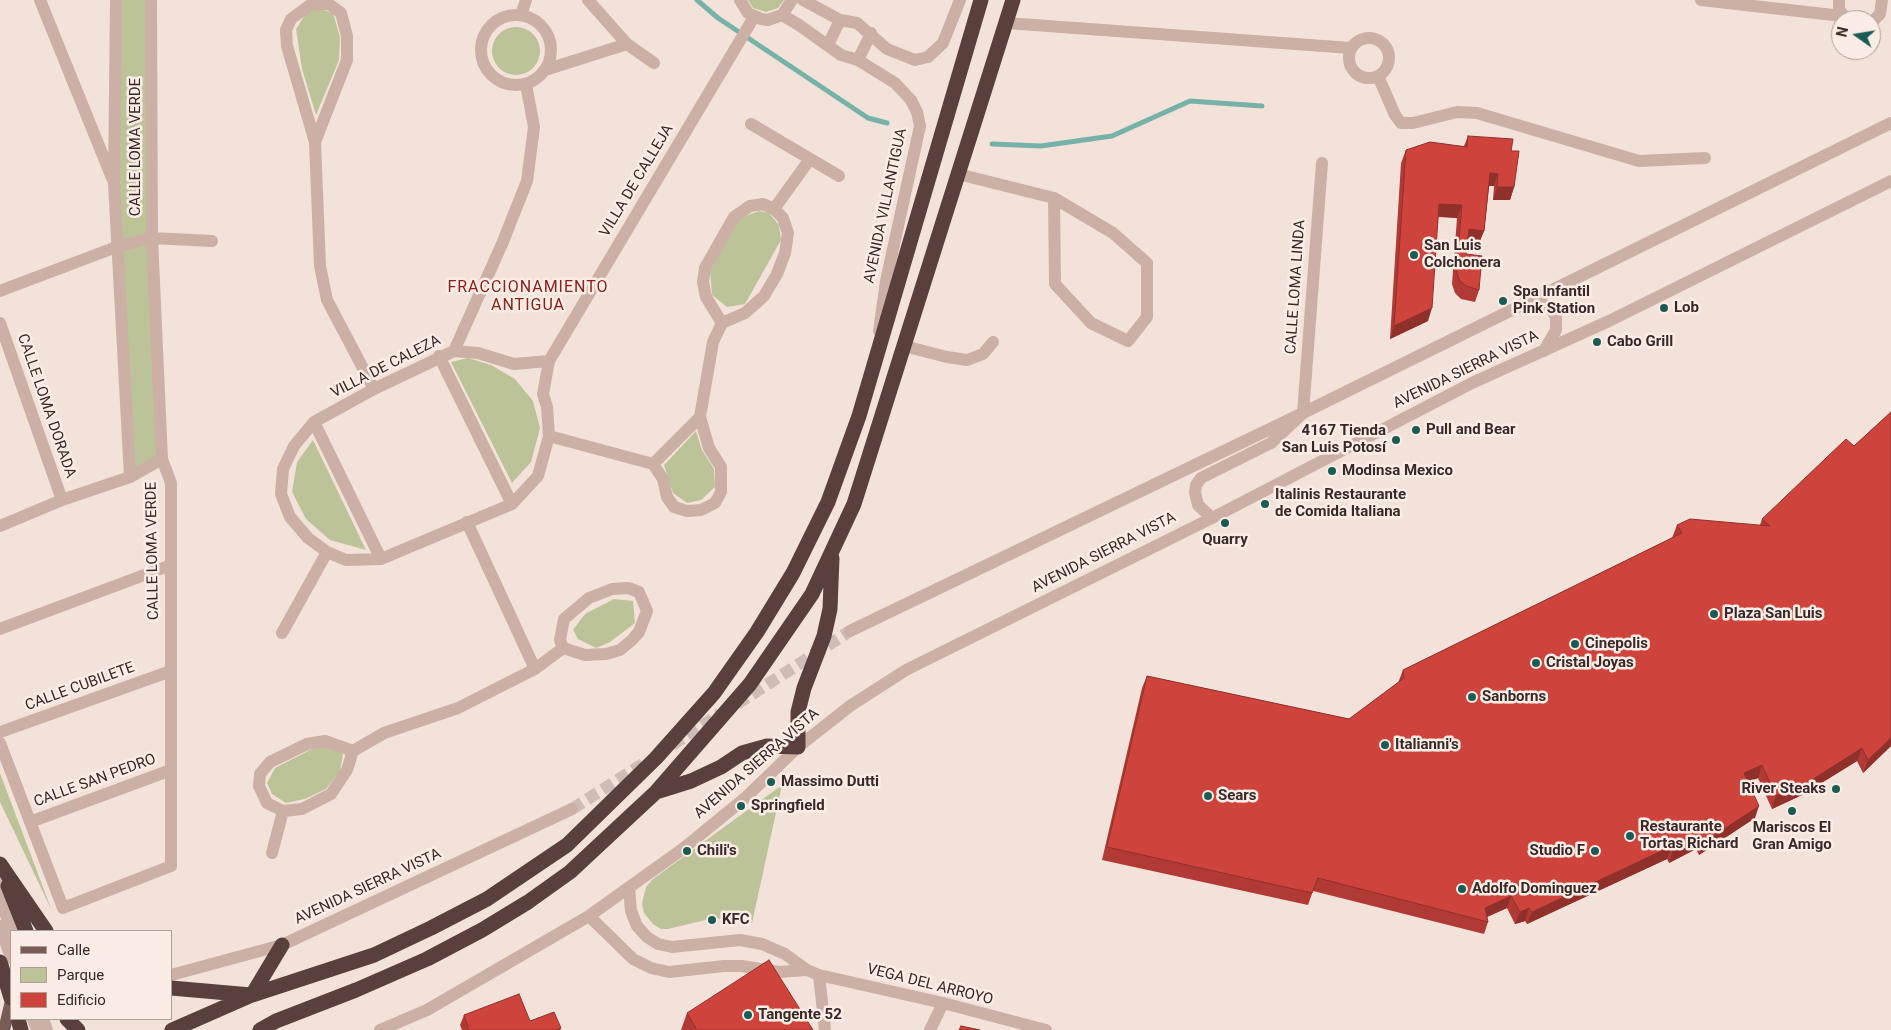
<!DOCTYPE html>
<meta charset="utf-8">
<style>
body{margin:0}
#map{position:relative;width:1891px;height:1030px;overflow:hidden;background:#f3e2da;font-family:Roboto,sans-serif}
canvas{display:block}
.legend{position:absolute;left:10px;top:930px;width:162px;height:90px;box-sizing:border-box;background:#fbede6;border:1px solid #ad9f9a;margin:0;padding:6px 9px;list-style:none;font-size:15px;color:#372927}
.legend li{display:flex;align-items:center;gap:10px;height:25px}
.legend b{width:25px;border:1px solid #ad9f9a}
.north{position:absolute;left:1831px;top:10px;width:50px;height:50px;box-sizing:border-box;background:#fbede6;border:1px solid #ad9f9a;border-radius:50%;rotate:283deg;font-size:14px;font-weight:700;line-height:20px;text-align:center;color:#372927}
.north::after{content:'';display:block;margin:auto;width:18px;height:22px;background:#1a5c53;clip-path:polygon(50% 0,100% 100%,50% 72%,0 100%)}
</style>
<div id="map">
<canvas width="1891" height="1030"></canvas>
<ul class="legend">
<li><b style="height:6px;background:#7a5c57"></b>Calle</li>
<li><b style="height:14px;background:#bdc399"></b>Parque</li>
<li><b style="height:14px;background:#ce443d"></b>Edificio</li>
</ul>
<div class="north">N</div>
</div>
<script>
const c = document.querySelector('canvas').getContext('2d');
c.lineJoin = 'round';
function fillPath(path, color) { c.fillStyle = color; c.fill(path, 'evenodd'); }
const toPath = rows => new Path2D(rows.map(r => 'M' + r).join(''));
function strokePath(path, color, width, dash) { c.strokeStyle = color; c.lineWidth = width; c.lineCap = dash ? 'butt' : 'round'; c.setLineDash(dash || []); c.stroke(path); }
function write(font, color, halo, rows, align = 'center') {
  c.font = font + ' Roboto,sans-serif'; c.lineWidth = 5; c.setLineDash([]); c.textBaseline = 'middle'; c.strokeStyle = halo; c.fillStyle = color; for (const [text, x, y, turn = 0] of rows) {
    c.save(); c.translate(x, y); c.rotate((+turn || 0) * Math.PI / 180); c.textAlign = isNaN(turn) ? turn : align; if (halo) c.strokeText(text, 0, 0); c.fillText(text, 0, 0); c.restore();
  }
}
const green = toPath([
 [115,0,152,0,162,459,130,477,119,246],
 [748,0,784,0,778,8,766,12,753,8],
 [320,9,333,13,340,37,339,60,316,115,302,69,296,29,307,12],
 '492 51a24 24 0 1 1 48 0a24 24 0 1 1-48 0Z',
 [759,211,769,213,779,225,781,240,745,304,727,307,712,295,710,271,738,219],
 [468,358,491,365,515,379,533,401,540,428,531,462,512,483,451,362],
 [696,431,702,450,714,469,715,487,701,500,687,503,673,493,664,465],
 [313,440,366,550,330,540,306,519,292,492,297,462],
 [614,599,633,601,635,623,610,642,596,648,578,639,573,630,585,614],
 [316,747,330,747,343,754,340,771,326,789,305,799,286,803,272,794,267,783,275,768],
 [0,773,52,911,0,802],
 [782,785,752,923,714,918,668,929,661,929,653,924,644,913,642,903,646,887,653,879]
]);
const stream = toPath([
 [697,0,718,18,868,118,887,123],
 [992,144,1041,146,1112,136,1190,101,1262,106]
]);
const minorTunnel = toPath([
 [737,704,850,631],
 [672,745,720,714],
 [572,809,646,762]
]);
const minor = toPath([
 [40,0,112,178],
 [116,0,114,183,130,477],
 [588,0,627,44,654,63],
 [740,0,748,13,761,19,768,20,782,15,792,0],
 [803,0,840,20,857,23,887,49,915,60,928,57,943,43,960,0],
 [1701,0,1842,16],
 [1839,0,1839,9,1846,20],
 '481 50a35 35 0 1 1 70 0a35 35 0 1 1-70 0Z',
 [521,15,526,0],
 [782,15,799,25,841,55,858,60,895,83,911,100,917,112,920,126,886,281,879,331],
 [1006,23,1351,48],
 [1871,23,1880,14,1882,0],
 '1349 58a20 20 0 1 1 40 0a20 20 0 1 1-40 0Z',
 [828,45,840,20],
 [858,60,871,33],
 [545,70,627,44],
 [1378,76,1395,115,1401,123,1413,123,1457,112,1477,113,1639,161,1705,158],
 [751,124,839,176],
 [315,142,347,60,347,36,341,13,329,4,310,5,291,19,286,30,287,46,315,142,320,266,327,300,374,389],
 [958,174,1054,198,1113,233,1147,263,1147,317,1128,341,1091,323,1055,284,1054,198],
 [774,209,810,159],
 [0,291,119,246,152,238,212,241],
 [1534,299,1551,309,1556,317,1556,330,1544,351],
 [0,323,62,500],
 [904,346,947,357,967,360,983,354,993,342],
 [454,351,502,244,527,181,534,127,526,84],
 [439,356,512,504],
 [549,361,514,364,478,353,454,351,374,389,314,422,294,446,283,469,281,494,290,517,308,538,327,552,346,560,381,559,512,504,538,476,549,436,547,407,543,394,549,361,754,17],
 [314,422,381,559],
 [549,436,653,464,663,479,667,497,674,507,687,511,701,510,715,503,721,492,721,467,709,448,700,417,713,342,722,323,745,313,764,296,777,274,785,253,788,233,783,218,774,209,763,204,750,206,734,217,705,268,703,282,706,297,722,323],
 [653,464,700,417],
 [1212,518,1198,505,1195,492,1196,485,1201,478,1271,443,1303,413,1322,163],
 [467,522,535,669],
 [0,526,62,500,130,477,162,459],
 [628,588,639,592,647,611,639,632,632,640,620,650,606,654,585,655,563,648,560,640,564,619,589,598,612,589,628,588],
 [0,629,171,565],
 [850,631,1303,413,1891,123],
 [282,633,327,552],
 [0,732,171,671],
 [0,743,63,908,171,866,171,483,162,459,152,238,151,0],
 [353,751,325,741,307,744,270,762,260,774,259,786,267,803,283,811,302,809,331,794,347,770,353,751,384,733,458,708,535,669,563,648],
 [30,822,171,770],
 [272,853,283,811],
 [0,885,4,910,12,931],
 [629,887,631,911,637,926,647,937,658,944,672,947,740,940,762,944,785,954,807,970,819,975,943,1003,1046,1030],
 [589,916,633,959,651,968,669,972,724,966,742,966,779,972,807,970],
 [0,926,11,958],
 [171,975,282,945,572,809],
 [819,975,825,1030],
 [33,1019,37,1030],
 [43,1019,47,1030],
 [380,1030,427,1010,589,916,684,848,744,799,798,747,850,706,906,670,1212,518,1472,383,1609,321,1891,181],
 [930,1030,943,1003]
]);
const major = toPath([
 [4,1030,11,1001]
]);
const highway = toPath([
 [656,792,691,781,721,767,742,753,767,746,798,747,798,712,804,688,824,636,830,609,832,558],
 [0,864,46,931],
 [8,886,26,931],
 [0,962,11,998],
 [171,988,251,995],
 [252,995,282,945],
 [18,1019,21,1030],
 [67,1019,78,1030],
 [172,1030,252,995,374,955,431,928,487,899,567,845,656,758,714,693,757,632,793,573,828,502,859,416,981,0],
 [260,1030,276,1021,356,990,427,959,482,930,528,902,570,872,656,792,750,684,812,594,854,504,1013,0]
]);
const wall = toPath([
 [1468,136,1511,151,1514,187,1510,200,1493,200,1494,186,1489,186,1484,231,1479,243,1468,242,1466,254,1479,290,1475,302,1461,299,1455,293,1452,284,1457,218,1438,217,1428,321,1390,339,1401,163,1406,150,1464,146],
 [1891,412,1891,746,1863,773,1857,761,1802,795,1772,809,1758,778,1748,782,1755,818,1699,855,1696,849,1669,863,1667,859,1527,924,1525,921,1515,924,1507,908,1487,917,1488,922,1484,934,1313,891,1308,905,1102,860,1142,688,1147,676,1349,719,1398,683,1403,670,1672,538,1677,525,1760,525,1762,519,1854,446],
 [687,1013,813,1030,681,1030],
 [464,1015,530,1021,561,1028,560,1030,462,1030,460,1025]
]);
const shadedWall = toPath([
 [1490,173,1498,174,1494,186,1486,186],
 [1497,187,1514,187,1510,200,1493,200],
 [1439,204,1462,205,1457,218,1434,216],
 [1469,229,1484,231,1479,243,1464,241],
 [1432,308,1428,321,1390,339,1394,326],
 [1891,738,1891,746,1863,773,1868,760],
 [1862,748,1857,761,1802,795,1772,809,1776,796],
 [1762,765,1758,778,1739,785,1744,773],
 [1759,806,1755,818,1699,855,1703,843],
 [1701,836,1696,849,1669,863,1673,850],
 [1672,846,1667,859,1527,924,1532,912],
 [1511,896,1507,908,1480,920,1485,908],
 [1529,908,1525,921,1515,924,1520,912]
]);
const building = toPath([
 [1468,136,1513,139,1511,151,1519,151,1514,187,1497,187,1498,174,1490,173,1484,231,1469,229,1466,254,1482,256,1479,290,1466,286,1460,281,1456,271,1462,205,1439,204,1432,308,1394,326,1406,150,1430,142,1467,147,1468,136],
 [1891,412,1891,738,1868,760,1862,748,1807,783,1776,796,1762,765,1744,773,1759,806,1703,843,1701,836,1673,850,1672,846,1532,912,1529,908,1520,912,1511,896,1485,908,1488,922,1318,878,1312,893,1107,847,1147,676,1349,719,1404,678,1403,670,1682,533,1677,525,1690,519,1770,526,1762,519,1846,439,1854,446,1891,412],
 [769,960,813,1030,697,1030,687,1013,769,960],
 [519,994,530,1021,554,1012,561,1028,555,1030,469,1030,464,1015,519,994],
 [961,1026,980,1030,959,1030,961,1026]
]);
const markers = [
 [1414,255,5,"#1a5c53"],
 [1503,301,5,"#1a5c53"],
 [1664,308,5,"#1a5c53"],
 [1597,342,5,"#1a5c53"],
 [1416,430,5,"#1a5c53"],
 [1396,440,5,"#1a5c53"],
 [1332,471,5,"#1a5c53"],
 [1265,504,5,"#1a5c53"],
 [1225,523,5,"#1a5c53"],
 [1714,614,5,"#1a5c53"],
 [1575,644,5,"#1a5c53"],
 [1536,663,5,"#1a5c53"],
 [1472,697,5,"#1a5c53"],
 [1385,745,5,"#1a5c53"],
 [771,782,5,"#1a5c53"],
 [1836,789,5,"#1a5c53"],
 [1208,796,5,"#1a5c53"],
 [741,806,5,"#1a5c53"],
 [1792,811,5,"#1a5c53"],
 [1630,836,5,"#1a5c53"],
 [687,851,5,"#1a5c53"],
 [1595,851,5,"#1a5c53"],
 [1462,889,5,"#1a5c53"],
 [712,920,5,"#1a5c53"],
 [748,1015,5,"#1a5c53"]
];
const streetNames = [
 ["CALLE LOMA VERDE",136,147,-90],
 ["VILLA DE CALLEJA",637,181,-59],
 ["AVENIDA VILLANTIGUA",886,206,-78],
 ["CALLE LOMA LINDA",1296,287,-86],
 ["VILLA DE CALEZA",386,367,-27],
 ["AVENIDA SIERRA VISTA",1466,370,-26],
 ["CALLE LOMA DORADA",46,406,71],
 ["CALLE LOMA VERDE",153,551,-91],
 ["AVENIDA SIERRA VISTA",1104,553,-27],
 ["CALLE CUBILETE",80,687,-20],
 ["AVENIDA SIERRA VISTA",757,764,-41],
 ["CALLE SAN PEDRO",95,781,-20],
 ["AVENIDA SIERRA VISTA",368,887,-25],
 ["VEGA DEL ARROYO",930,985,14]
];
const poiNames = [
 ["San Luis",1424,246],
 ["Colchonera",1424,263],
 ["Spa Infantil",1513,292],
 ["Pink Station",1513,309],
 ["Lob",1674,308],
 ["Cabo Grill",1607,342],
 ["Pull and Bear",1426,430],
 ["4167 Tienda",1386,431,"right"],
 ["San Luis Potosí",1386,448,"right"],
 ["Modinsa Mexico",1342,471],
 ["Italinis Restaurante",1275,495],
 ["de Comida Italiana",1275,512],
 ["Quarry",1225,540,"center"],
 ["Plaza San Luis",1724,614],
 ["Cinepolis",1585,644],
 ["Cristal Joyas",1546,663],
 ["Sanborns",1482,697],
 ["Italianni's",1395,745],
 ["Massimo Dutti",781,782],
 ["River Steaks",1826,789,"right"],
 ["Sears",1218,796],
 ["Springfield",751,806],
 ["Restaurante",1640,827],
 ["Tortas Richard",1640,844],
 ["Mariscos El",1792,828,"center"],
 ["Gran Amigo",1792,845,"center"],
 ["Chili's",697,851],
 ["Studio F",1585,851,"right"],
 ["Adolfo Dominguez",1472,889],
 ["KFC",722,920],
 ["Tangente 52",758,1015]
];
const neighbourhoodNames = [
 ["FRACCIONAMIENTO",528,288],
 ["ANTIGUA",528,306]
];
fillPath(green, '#bdc399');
strokePath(stream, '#77b2a9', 5);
strokePath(minorTunnel, '#cdbdb6', 12, [12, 6]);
strokePath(minor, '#ccafa5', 12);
strokePath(major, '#7a5c57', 12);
strokePath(highway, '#59403d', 15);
fillPath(wall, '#b13a34');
fillPath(shadedWall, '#90302b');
fillPath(building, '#ce443d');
strokePath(building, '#90302b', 1);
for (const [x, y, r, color] of markers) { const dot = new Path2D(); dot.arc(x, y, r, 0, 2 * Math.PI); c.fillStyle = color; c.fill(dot); strokePath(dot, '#fbede6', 2); }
write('15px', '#372927', '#fbede6', streetNames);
write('bold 15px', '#372927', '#fbede6', poiNames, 'left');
c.letterSpacing = '1px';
write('16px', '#8c201a', '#fbede6', neighbourhoodNames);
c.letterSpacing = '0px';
</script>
